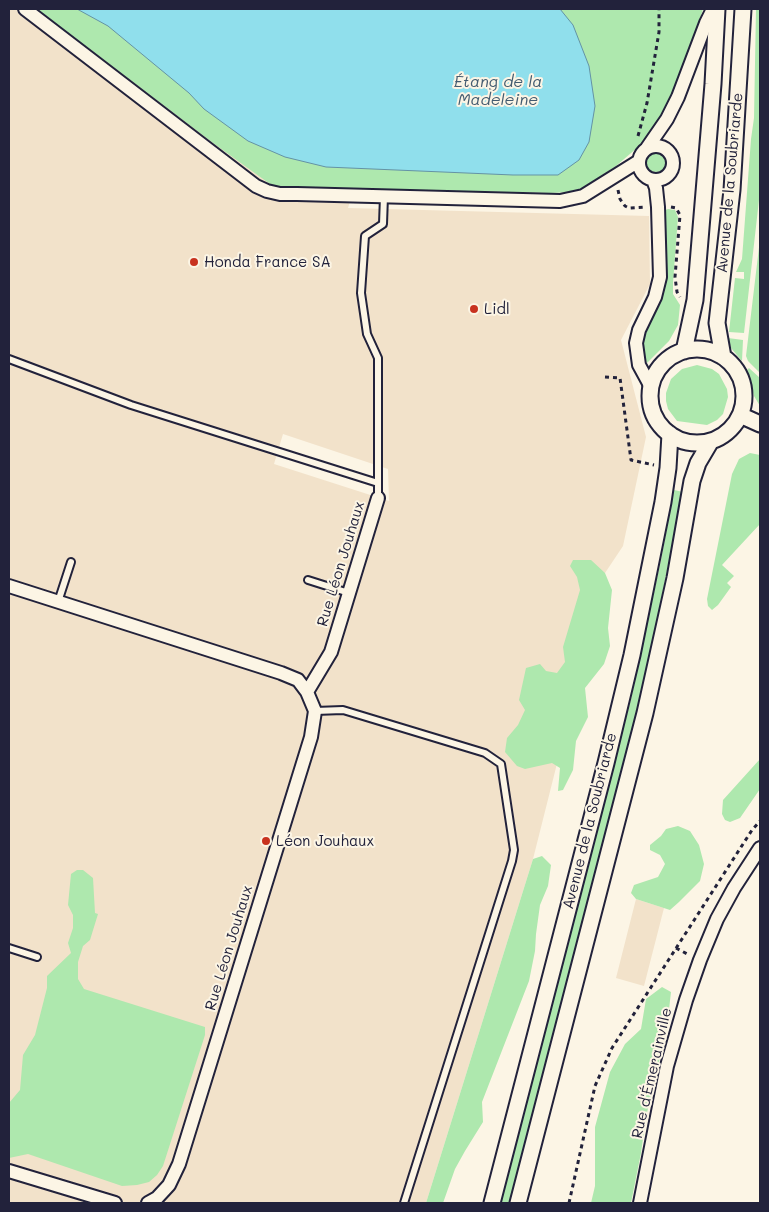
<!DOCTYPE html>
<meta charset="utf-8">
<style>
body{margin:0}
#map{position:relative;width:769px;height:1212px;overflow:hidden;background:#fcf5e5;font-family:Mali,sans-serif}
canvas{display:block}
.frame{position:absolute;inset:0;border:10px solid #22223b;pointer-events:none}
</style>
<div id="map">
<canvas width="769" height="1212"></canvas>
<div class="frame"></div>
</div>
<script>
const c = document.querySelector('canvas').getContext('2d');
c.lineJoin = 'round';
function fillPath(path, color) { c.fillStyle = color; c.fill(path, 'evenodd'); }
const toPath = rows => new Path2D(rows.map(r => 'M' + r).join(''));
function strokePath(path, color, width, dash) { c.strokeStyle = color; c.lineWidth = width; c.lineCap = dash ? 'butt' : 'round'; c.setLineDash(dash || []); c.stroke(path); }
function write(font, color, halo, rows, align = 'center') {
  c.font = font + ' Mali,sans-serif'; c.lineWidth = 4; c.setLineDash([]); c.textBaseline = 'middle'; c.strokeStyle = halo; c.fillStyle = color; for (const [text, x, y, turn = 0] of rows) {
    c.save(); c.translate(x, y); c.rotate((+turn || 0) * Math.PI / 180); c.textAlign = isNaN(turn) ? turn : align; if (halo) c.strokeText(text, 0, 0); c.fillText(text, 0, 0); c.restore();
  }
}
const built = toPath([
 [9,9,47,9,356,181,348,208,649,216,650,284,621,340,646,437,623,546,605,573,533,859,426,1203,9,1203],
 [283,434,388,469,389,501,274,464],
 [636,899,664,908,644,986,616,978]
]);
const green = toPath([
 [37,9,703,9,699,22,700,23,678,78,675,91,660,120,645,141,616,166,584,187,572,192,550,193,280,187,270,184,213,143],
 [756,9,760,9,760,191,744,333,729,332,735,278,744,279,744,272,736,272,742,259,751,139,754,118],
 '645 161a11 11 0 1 1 22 0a11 11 0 1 1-22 0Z',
 [668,209,675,210,678,217,673,283,673,294,680,305,678,325,669,341,647,363,640,341,656,308,663,211],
 [760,239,760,373,748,361,746,356],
 [728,338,743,340,742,361,731,348],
 [697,365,712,369,719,374,727,389,728,397,723,414,717,420,707,425,677,421,668,409,666,401,666,393,671,379,682,369],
 [749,368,760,378,760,406,754,396,747,370],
 [750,453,760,455,760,524,722,565,734,576,727,583,731,587,718,605,712,610,708,606,707,599,732,474,739,459],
 [674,490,683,492,654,634,639,701,509,1203,500,1203,631,699,661,560],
 [573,560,591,560,605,573,612,590,608,628,610,646,604,664,585,688,588,717,576,741,573,770,563,790,558,791,560,768,552,763,525,769,517,766,505,752,507,738,518,725,525,710,519,700,526,668,540,664,546,671,557,673,565,662,563,647,580,590,577,577,570,566],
 [760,759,760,789,740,818,730,822,725,820,722,814,723,800],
 [678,826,690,831,699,845,704,864,700,881,679,902,670,910,636,899,631,893,634,885,658,877,665,864,660,855,650,850,650,845,661,836,666,829],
 [542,856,551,865,548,886,540,905,536,934,535,951,529,981,482,1102,483,1122,465,1151,455,1169,443,1203,426,1203,533,859],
 [77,870,83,870,93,878,95,913,98,914,90,940,83,946,78,962,78,979,84,989,205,1027,205,1035,163,1166,157,1175,149,1182,137,1185,122,1186,28,1154,9,1158,9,1103,20,1090,23,1055,35,1035,47,988,47,976,71,953,68,943,73,928,73,915,68,905,71,874],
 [662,987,671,992,667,1027,646,1117,641,1153,631,1203,591,1203,595,1186,595,1127,610,1072,625,1044,641,1029,646,999]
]);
const water = toPath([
 [77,9,560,9,573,25,589,66,595,106,589,142,579,160,558,175,513,175,326,167,285,157,248,141,204,109,189,93,108,26,77,9]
]);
const path = toPath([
 [638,136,647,103,659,32,659,9],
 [618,190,620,199,625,206,629,208,645,207],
 [671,207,676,208,680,215,675,277,677,292,680,297],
 [605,377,620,378,631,460,654,465],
 [676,948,689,955],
 [569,1203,595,1086,612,1048,752,830,760,821]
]);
const service = toPath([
 [9,359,131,405,378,483],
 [378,498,378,358,367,334,361,293,365,236,383,224,384,196],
 [308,580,349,593],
 [58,602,71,562],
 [315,711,343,710,485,753,501,764,514,850,512,861,404,1203],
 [9,948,37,957]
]);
const minor = toPath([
 [25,9,256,186,267,191,280,194,297,194,560,201,583,196,639,161],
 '639 163a17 17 0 1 1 34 0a17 17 0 1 1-34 0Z',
 [647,148,667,119,678,97,706,23,713,9],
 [651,387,639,365,636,343,639,330,655,297,660,277,658,207,656,188,653,180],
 [9,586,281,673,298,680,307,692,315,711,311,737,179,1164,169,1185,157,1198,148,1203],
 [307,692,331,652,378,498],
 [9,1171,115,1203],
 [640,1203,667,1066,686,1000,700,960,717,919,734,888,760,848]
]);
const tertiary = toPath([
 '650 396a47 47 0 1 1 94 0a47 47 0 1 1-94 0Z',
 [684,351,695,300,713,84,717,9],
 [723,357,717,323,732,190,743,9],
 [740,415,760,424],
 [492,1203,606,763,632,655,663,502,668,468,670,434],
 [518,1203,645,713,675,578,692,481,698,463,711,441]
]);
const markers = [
 [194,262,5,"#c8321e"],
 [474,309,5,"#c8321e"],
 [266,841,5,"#c8321e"]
];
const streetNames = [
 ["Avenue de la Soubriarde",730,183,-85],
 ["Rue Léon Jouhaux",341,564,-73],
 ["Avenue de la Soubriarde",590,821,-76],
 ["Rue Léon Jouhaux",229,948,-73],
 ["Rue d'Émerainville",652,1073,-77]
];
const poiNames = [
 ["Honda France SA",204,262],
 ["Lidl",484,309],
 ["Léon Jouhaux",276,841]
];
const waterNames = [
 ["Étang de la",498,82],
 ["Madeleine",498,100]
];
fillPath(built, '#f2e2ca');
fillPath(green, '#aee8ae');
fillPath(water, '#90dfec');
strokePath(water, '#6493a5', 1);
strokePath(service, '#22223b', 10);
strokePath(minor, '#22223b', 16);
strokePath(tertiary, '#22223b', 19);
strokePath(path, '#22223b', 3, [4, 4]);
strokePath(service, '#fcf5e5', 6);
strokePath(minor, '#fcf5e5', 12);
strokePath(tertiary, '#fcf5e5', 15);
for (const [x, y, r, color] of markers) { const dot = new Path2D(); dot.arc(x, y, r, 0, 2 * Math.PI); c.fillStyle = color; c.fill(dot); strokePath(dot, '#fcf5e5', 2); }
write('15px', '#22223b', '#fcf5e5', streetNames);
write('15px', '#22223b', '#fcf5e5', poiNames, 'left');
write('italic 16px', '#435b70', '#fcf5e5', waterNames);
</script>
